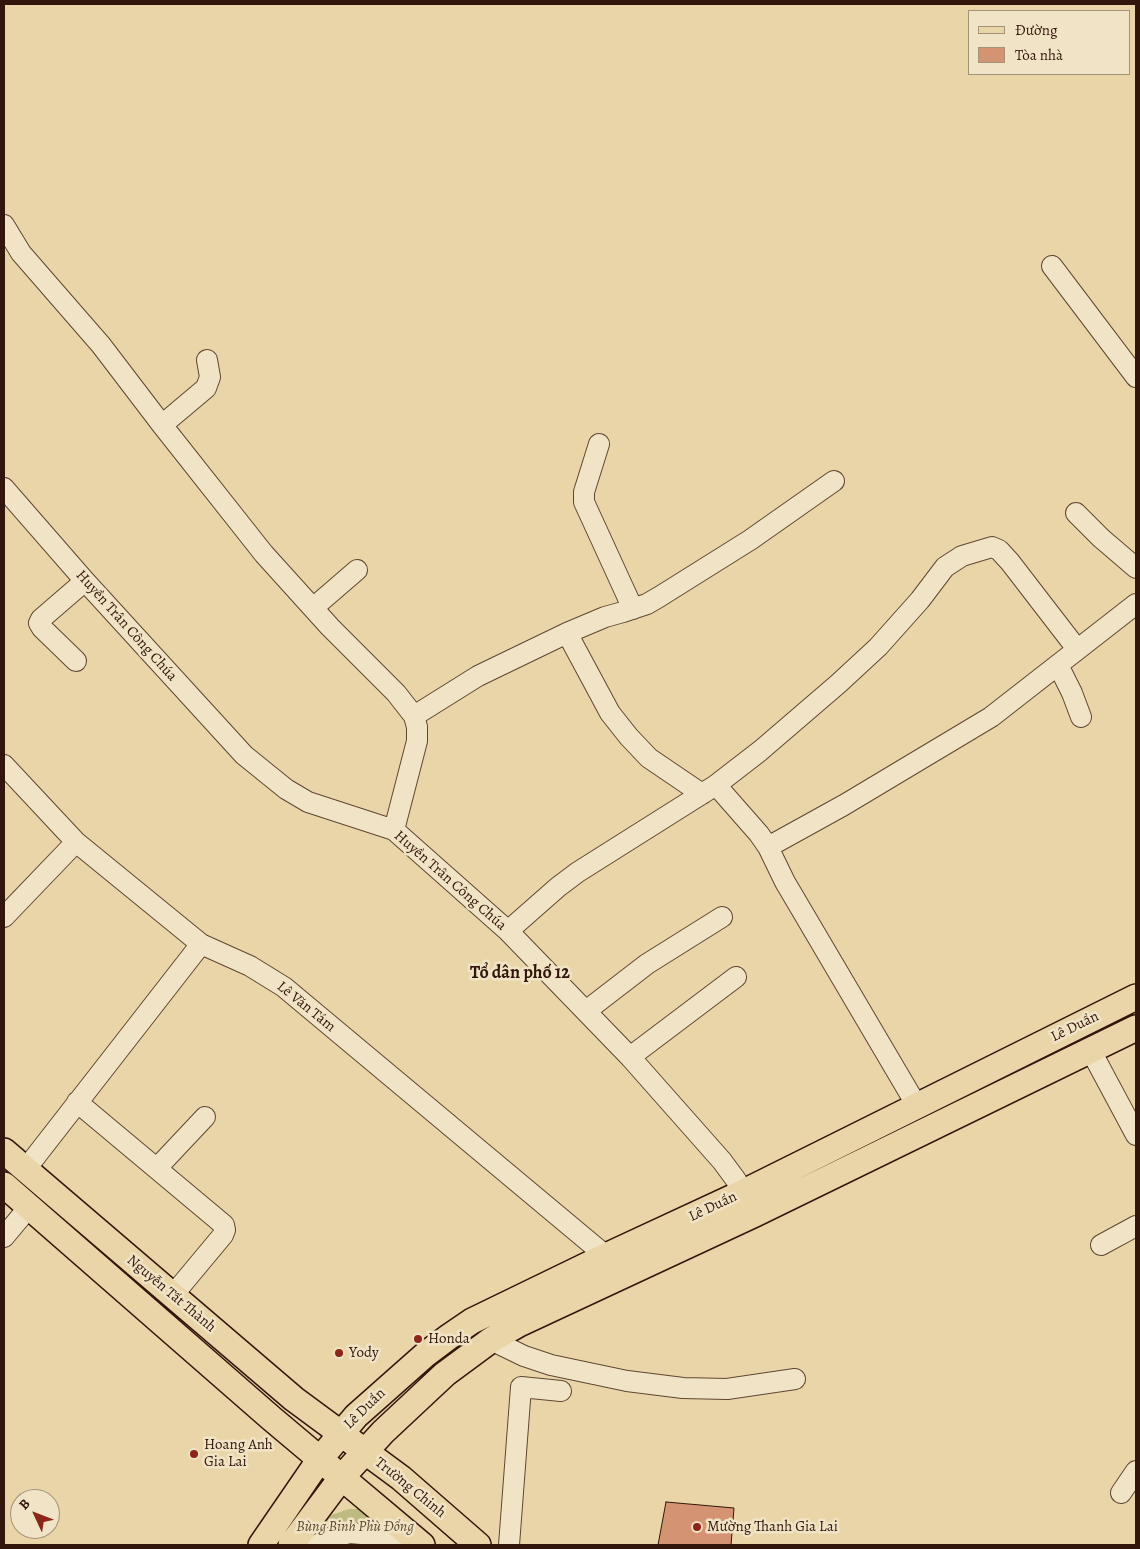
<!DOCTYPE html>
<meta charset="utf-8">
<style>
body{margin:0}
#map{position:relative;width:1140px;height:1549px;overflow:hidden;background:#e9d5a7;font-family:Alegreya,serif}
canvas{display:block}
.frame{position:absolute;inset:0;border:5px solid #33160b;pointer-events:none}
.legend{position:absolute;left:968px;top:10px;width:162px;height:65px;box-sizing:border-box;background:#f1e4c6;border:1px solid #a5927b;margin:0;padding:6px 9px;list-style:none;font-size:15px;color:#33160b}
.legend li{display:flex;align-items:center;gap:10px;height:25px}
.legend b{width:25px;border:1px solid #a5927b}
.north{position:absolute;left:10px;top:1489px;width:50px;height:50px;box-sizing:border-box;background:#f1e4c6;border:1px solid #a5927b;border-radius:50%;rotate:313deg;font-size:14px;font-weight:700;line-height:20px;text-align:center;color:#33160b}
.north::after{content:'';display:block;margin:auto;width:18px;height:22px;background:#8f2418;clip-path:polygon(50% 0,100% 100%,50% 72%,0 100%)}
</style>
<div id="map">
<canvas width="1140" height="1549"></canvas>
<div class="frame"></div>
<ul class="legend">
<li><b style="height:6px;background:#e9d5a7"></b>Đường</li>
<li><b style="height:14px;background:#d49473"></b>Tòa nhà</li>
</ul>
<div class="north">B</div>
</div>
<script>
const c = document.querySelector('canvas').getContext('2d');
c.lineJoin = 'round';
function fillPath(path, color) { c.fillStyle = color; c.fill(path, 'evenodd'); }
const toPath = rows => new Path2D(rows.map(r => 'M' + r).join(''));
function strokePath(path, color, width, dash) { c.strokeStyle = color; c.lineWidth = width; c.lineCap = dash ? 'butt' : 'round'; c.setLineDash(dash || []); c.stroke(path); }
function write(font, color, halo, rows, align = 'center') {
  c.font = font + ' Alegreya,serif'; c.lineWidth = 5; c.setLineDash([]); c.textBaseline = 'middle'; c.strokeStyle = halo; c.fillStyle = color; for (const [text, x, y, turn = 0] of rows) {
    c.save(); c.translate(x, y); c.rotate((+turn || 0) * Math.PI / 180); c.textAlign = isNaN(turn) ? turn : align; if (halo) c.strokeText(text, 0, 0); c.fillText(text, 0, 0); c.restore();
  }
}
const green = toPath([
 [349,1509,361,1509,417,1545,293,1545,325,1517]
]);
const building = toPath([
 [666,1502,734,1508,731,1545,658,1545,666,1502]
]);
const minor = toPath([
 [4,225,21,253,101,345,162,425,264,554,330,627,396,693,414,716,417,727,417,741,394,830],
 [1052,266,1136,377],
 [162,425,206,388,210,377,207,360],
 [599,444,584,492,584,502,633,609],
 [4,488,85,581,244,755,286,789,308,802,394,830,508,931,630,1057,722,1161,736,1180,750,1205],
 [1076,513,1101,538,1136,568],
 [313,608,357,570],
 [567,633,610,713,629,737,649,758,702,794],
 [76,661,42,628,39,623,41,619,85,581],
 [1058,665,1072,693,1081,717],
 [414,716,478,676,567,633,605,617,623,612,647,604,659,597,750,540,834,481],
 [4,765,76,842,201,944,250,966,284,987,606,1256],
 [716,785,759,834,768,847,785,882,917,1106],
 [768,847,844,805,991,717,1136,604],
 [4,917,76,842],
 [508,931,558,887,578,872,716,785,760,751,838,684,878,647,920,600,945,567,962,556,992,547,999,550,1010,562,1077,649],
 [586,1011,647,964,722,917],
 [1091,1051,1136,1135],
 [630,1057,736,977],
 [77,1102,224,1225,225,1230,223,1235,173,1295],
 [157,1168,205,1117],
 [25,1170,201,944],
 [4,1237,29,1207],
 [1101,1245,1136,1226],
 [491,1340,524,1356,551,1365,627,1381,683,1388,727,1389,795,1379],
 [1121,1493,1136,1471],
 [317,1545,329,1538,350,1533,372,1535,393,1545],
 [509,1545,521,1387,561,1391]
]);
const major = toPath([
 [4,1151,294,1399,401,1478,478,1545],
 [4,1185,271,1418,422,1545],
 [261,1545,320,1459,356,1416,426,1354,450,1336,472,1321,606,1256,744,1192,1136,997],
 [291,1545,342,1477,383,1432,445,1374,491,1340,519,1324,755,1214,1136,1028]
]);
const markers = [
 [418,1339,5,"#8f2418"],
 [339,1353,5,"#8f2418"],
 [194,1454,5,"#8f2418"],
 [697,1527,5,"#8f2418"]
];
const streetNames = [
 ["Huyền Trân Công Chúa",126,626,48],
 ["Huyền Trân Công Chúa",450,881,41],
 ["Lê Văn Tám",306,1007,39],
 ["Lê Duẩn",1075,1027,-26],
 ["Lê Duẩn",713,1207,-25],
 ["Nguyễn Tất Thành",171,1294,40],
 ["Lê Duẩn",365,1409,-44],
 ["Trường Chinh",410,1488,39]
];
const poiNames = [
 ["Honda",428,1339],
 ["Yody",349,1353],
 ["Hoang Anh",204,1445],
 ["Gia Lai",204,1462],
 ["Mường Thanh Gia Lai",707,1527]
];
const parkNames = [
 ["Bùng Binh Phù Đổng",355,1527]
];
const quarterNames = [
 ["Tổ dân phố 12",520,974]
];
fillPath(green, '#bebb82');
fillPath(building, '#d49473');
strokePath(building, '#33160b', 1);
strokePath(minor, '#604632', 22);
strokePath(major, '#33160b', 28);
strokePath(minor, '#f1e4c6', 20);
strokePath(major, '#e9d5a7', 25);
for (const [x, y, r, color] of markers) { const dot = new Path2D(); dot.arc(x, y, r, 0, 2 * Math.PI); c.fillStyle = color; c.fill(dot); strokePath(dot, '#f1e4c6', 2); }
write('15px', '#33160b', '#f1e4c6', streetNames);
write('15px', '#33160b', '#f1e4c6', poiNames, 'left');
write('italic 15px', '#5d482f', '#f1e4c6', parkNames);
write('bold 18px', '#33160b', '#f1e4c6', quarterNames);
</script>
